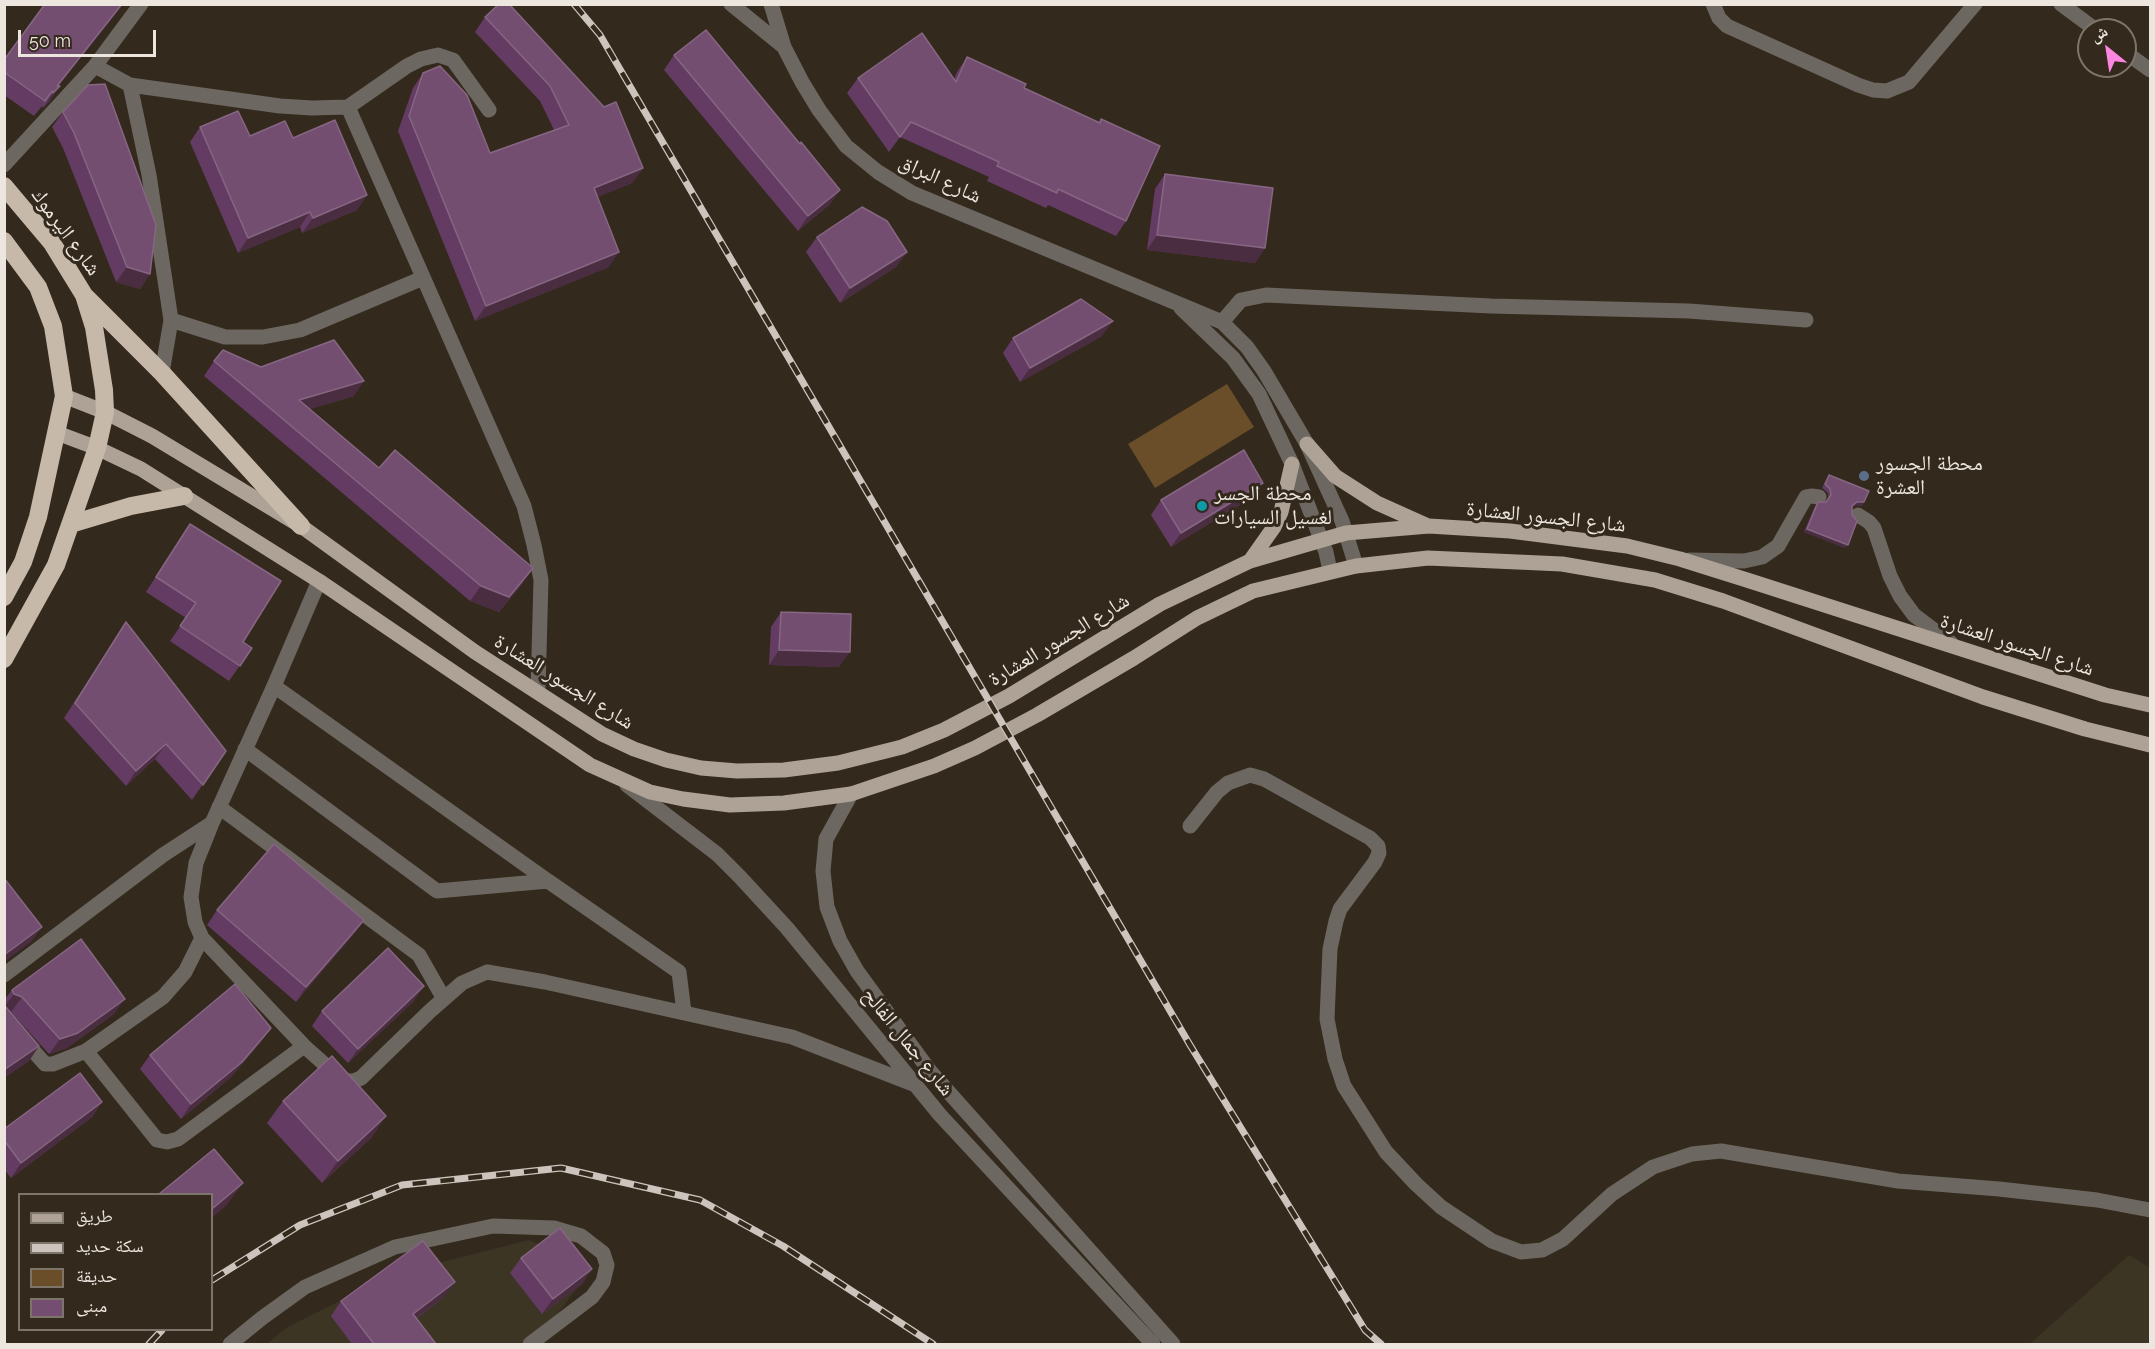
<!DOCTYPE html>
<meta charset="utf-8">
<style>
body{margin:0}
#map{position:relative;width:2155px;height:1349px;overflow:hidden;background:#33291c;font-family:Raleway,"Noto Naskh Arabic",sans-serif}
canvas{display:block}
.frame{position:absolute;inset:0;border:6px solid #ede6de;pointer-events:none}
.legend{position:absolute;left:18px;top:1193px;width:195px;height:138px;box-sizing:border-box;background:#33291c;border:2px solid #7d756a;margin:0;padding:8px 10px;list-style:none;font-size:18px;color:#ede6de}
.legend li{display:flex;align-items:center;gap:12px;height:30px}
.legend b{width:30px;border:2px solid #7d756a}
.north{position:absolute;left:2077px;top:18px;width:60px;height:60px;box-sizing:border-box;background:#33291c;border:2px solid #7d756a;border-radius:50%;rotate:330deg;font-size:16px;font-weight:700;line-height:24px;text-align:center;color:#ede6de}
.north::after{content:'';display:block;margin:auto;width:21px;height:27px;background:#fd86e1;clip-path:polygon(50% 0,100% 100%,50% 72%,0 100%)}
.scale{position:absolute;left:18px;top:30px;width:138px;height:27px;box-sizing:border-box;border:3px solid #ede6de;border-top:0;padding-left:8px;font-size:18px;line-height:21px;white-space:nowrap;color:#ede6de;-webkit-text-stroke:4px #33291c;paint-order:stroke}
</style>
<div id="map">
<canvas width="2155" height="1349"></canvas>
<div class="frame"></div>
<ul class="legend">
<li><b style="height:8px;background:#ada295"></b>طريق</li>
<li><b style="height:8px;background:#cdc5bd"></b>سكة حديد</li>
<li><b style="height:16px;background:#6a4d29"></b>حديقة</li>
<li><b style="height:16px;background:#734e70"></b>مبنى</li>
</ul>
<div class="north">ش</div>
<div class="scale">50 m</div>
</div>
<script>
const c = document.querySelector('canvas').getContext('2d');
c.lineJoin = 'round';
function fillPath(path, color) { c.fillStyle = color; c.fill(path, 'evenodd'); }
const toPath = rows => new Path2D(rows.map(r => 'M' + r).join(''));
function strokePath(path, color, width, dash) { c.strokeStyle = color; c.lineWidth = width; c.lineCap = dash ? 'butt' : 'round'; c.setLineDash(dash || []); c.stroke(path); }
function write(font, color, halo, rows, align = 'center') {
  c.font = font + ' Raleway,"Noto Naskh Arabic",sans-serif'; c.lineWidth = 6; c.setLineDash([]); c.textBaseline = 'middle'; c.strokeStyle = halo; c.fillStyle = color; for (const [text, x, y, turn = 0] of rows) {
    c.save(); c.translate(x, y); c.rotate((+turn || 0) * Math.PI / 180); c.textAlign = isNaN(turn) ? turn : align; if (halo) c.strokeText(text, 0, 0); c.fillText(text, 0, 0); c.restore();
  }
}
const commercial = toPath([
 [529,1240,592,1268,535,1344,267,1344,286,1328,391,1275],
 [2129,1255,2150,1268,2150,1344,2030,1344]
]);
const green = toPath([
 [1227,384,1254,427,1155,488,1128,444]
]);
const minor = toPath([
 [731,4,784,47],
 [771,4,784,47,802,82,819,110,846,146,878,172,912,193,1222,322,1247,347,1264,371,1307,444,1342,521,1356,566],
 [1713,4,1719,18,1727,26,1858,85,1873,90,1887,91,1909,82,1975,4],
 [2061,4,2096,30],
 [2125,52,2150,70],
 [95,66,130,85,149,175,171,320,162,373],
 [130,85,280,106,312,108,348,107,524,506,534,545,541,580,538,690],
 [348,107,407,66,421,59,438,55,453,60,489,110],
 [4,165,95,66,141,4],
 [1181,308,1233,358,1259,394,1292,464,1326,552,1330,571],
 [171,320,225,337,263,337,300,330,423,278],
 [1222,322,1241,300,1266,295,1491,306,1689,311,1806,320],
 [1858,515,1869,522,1874,528,1890,576,1900,596,1914,615,1951,643],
 [1689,560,1744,561,1762,557,1778,546,1806,497,1812,496,1819,497],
 [319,581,274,686,212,823,196,863,191,897,195,922,202,938,304,1046,340,1078,347,1081,354,1081,361,1078,430,1011,462,983,487,972,545,982,792,1037,913,1084],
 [274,686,548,881],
 [245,749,437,891,548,881,679,972,684,1012],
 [627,785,717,854,740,877,787,928,940,1115,1153,1344],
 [851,794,826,839,823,871,827,907,840,941,857,971,929,1070,1173,1344],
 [219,807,419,955,444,999],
 [1190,826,1217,792,1228,783,1250,775,1264,779,1370,838,1378,846,1379,853,1375,862,1340,909,1336,921,1330,949,1327,1019,1335,1059,1344,1086,1386,1152,1416,1184,1441,1207,1492,1241,1521,1252,1542,1250,1563,1239,1612,1194,1653,1167,1692,1154,1721,1151,1898,1181,1999,1189,2097,1200,2150,1210],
 [4,975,163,855,212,823],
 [4,1018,45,1064,53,1064,86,1051,163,997,185,972,202,938],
 [86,1051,157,1140,167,1142,178,1139,304,1046],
 [230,1344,262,1318,305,1287,395,1247,493,1226,554,1228,581,1236,603,1253,607,1265,603,1282,592,1297,530,1344]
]);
const major = toPath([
 [64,396,105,412,152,436,301,526,475,652,602,734,634,749,666,760,701,768,737,771,784,770,838,763,902,747,944,730,1009,696,1160,604,1250,561,1346,533,1429,526,1510,531,1627,546,1680,559,1750,581,2105,695,2150,705],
 [57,433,97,448,141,469,319,581,590,765,650,792,683,799,730,805,784,803,851,794,934,766,975,748,1037,715,1134,658,1197,618,1253,591,1356,566,1428,558,1562,564,1655,580,1723,601,1983,697,2085,729,2150,745],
 [1307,444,1335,476,1377,503,1426,525],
 [1250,561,1274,527,1281,512,1292,464]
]);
const highway = toPath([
 [4,186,52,243,84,295,94,327,104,390,105,412,97,448,56,565,4,659],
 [4,241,38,287,53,326,64,396,38,517,23,562,4,597],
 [86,297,162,373,301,526],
 [71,524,131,506,184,496]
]);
const rail = toPath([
 [574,4,600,35,1190,1045,1365,1330,1381,1344],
 [212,1280,300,1225,402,1185,561,1168,700,1200,783,1246,933,1344],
 [149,1344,162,1330]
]);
const wall = toPath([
 [123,4,58,86,50,101,43,108,42,106,34,116,4,95,4,60],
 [485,17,643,168,632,183,597,197,609,267,475,321,398,131,413,88,423,73,490,153,554,130,540,101,475,32],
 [674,55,840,190,829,205,798,231,664,70],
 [967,57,1024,88,1099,122,1101,119,1126,221,1116,236,1048,205,1046,208,987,181,989,177,900,137,889,152,847,93,858,78,954,79,957,72],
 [63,112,150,274,140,289,116,282,63,148,52,127],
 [200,127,250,136,293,138,367,195,357,210,302,233,300,227,238,253,190,142],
 [1165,174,1265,248,1255,263,1147,250,1155,189],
 [817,237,907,252,896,267,840,303,806,252],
 [1102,336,1020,382,1003,353,1013,338],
 [214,361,261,367,354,396,310,409,379,468,523,583,499,612,470,601,204,376],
 [1829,475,1864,502,1862,506,1854,506,1852,508,1845,548,1804,532,1815,506,1818,502,1826,502,1828,499,1828,493,1822,488],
 [1253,497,1171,547,1151,515,1161,500],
 [190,524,243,642,252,648,229,681,170,641,186,618,146,592],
 [781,612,839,667,769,665,771,627],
 [126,622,226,751,192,800,155,759,126,786,64,718],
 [217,910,364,920,353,935,296,1002,207,925],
 [12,990,114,1014,67,1048,49,1054,11,1012,9,1011,39,1046,29,1061,4,1078,4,1000],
 [414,1001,348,1063,312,1026,322,1011],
 [271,1028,260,1043,231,1077,181,1119,140,1069,150,1055],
 [283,1101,386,1116,371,1138,322,1183,267,1123],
 [102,1102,92,1117,11,1178,4,1169,4,1129],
 [521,1258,592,1269,582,1284,542,1314,510,1273],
 [444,1297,416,1319,436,1344,352,1344,331,1316,341,1301]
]);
const shadedWall = toPath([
 [123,4,116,14,53,93,53,92],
 [60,86,50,101,43,108,53,93],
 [643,168,632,183,583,203,594,188],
 [840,190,829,205,798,231,808,216],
 [367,195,357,210,302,233,313,218],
 [310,212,300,227,238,253,248,238],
 [1157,235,1265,248,1255,263,1147,250],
 [619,252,609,267,475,321,486,306],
 [907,252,896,267,840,303,850,288],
 [127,267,150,274,140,289,116,282],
 [1113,321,1102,336,1020,382,1030,368],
 [364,381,354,396,289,415,299,400],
 [1263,483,1253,497,1171,547,1181,533],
 [1857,502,1864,502,1862,506,1854,506,1850,510],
 [1807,529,1848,545,1845,548,1804,532],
 [533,568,523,583,499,612,470,601,481,586],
 [779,650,850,652,839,667,769,665],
 [166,744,155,759,126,786,136,771],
 [364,920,353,935,296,1002,306,987],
 [42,927,31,942,4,962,4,955],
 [424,986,414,1001,348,1063,358,1049],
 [14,994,22,997,11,1012,4,1009,4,1007],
 [125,999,114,1014,67,1048,49,1054,60,1039],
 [271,1028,260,1043,231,1077,181,1119,191,1104],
 [39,1046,29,1061,4,1078,4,1070],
 [102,1102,92,1117,11,1178,21,1163],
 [386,1116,371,1138,322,1183,338,1161],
 [243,1183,227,1205,212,1218,212,1209],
 [592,1269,582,1284,542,1314,553,1299],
 [455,1282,444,1297,402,1329,413,1314]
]);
const building = toPath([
 [45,4,122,4,57,86,60,86,53,93,52,91,45,101,4,72,4,60,45,4],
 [499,4,509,4,604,107,616,102,643,168,594,188,619,252,486,306,409,116,423,73,440,66,467,95,490,153,569,125,550,86,485,17,499,4],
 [706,30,800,144,801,142,840,190,808,216,674,55,706,30],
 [922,33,956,82,967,57,1026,84,1024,88,1100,123,1101,119,1160,146,1126,221,1058,189,1057,193,997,166,999,162,911,122,900,137,858,78,922,33],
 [105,84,156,225,150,274,127,267,74,133,63,112,88,85,105,84],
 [238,111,250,136,285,121,293,138,335,120,367,195,313,218,310,212,248,238,200,127,238,111],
 [1165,174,1273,188,1265,248,1157,235,1165,174],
 [862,207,887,221,907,252,850,288,817,237,862,207],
 [1081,299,1113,321,1030,368,1013,338,1081,299],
 [334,340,364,381,299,400,379,468,395,450,533,568,509,597,481,586,214,361,223,350,261,367,334,340],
 [1244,450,1263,483,1181,533,1161,500,1244,450],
 [1829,475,1869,491,1864,502,1857,502,1852,506,1852,515,1857,521,1848,545,1807,529,1818,502,1826,502,1831,495,1830,489,1825,484,1829,475],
 [190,524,281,581,243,642,252,648,240,666,180,626,196,603,156,577,190,524],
 [781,612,851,614,850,652,779,650,781,612],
 [126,622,226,751,203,785,166,744,136,771,75,703,126,622],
 [274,844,364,920,306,987,217,910,274,844],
 [4,878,42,927,4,955,4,878],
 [81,939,125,999,78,1033,60,1039,22,997,14,994,12,990,81,939],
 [388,948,424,986,358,1049,322,1011,388,948],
 [235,984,271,1028,242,1062,191,1104,150,1055,235,984],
 [5,1006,39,1046,4,1070,4,1007,5,1006],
 [332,1056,386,1116,338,1161,283,1101,332,1056],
 [80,1073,102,1102,21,1163,4,1140,4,1129,80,1073],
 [214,1149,243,1183,212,1209,212,1194,159,1194,214,1149],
 [560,1228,592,1269,553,1299,521,1258,560,1228],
 [423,1241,455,1282,413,1314,436,1344,374,1344,341,1301,423,1241]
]);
const markers = [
 [1864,476,6,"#5c6f8a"],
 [1202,506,6,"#0f9aa8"]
];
const streetNames = [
 ["شارع البراق",940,179,25],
 ["شارع اليرموك",66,232,54],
 ["شارع الجسور العشارة",1546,517,6],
 ["شارع الجسور العشارة",1059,640,-31],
 ["شارع الجسور العشارة",2017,645,18],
 ["شارع الجسور العشارة",564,682,32],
 ["شارع جمال الفالح",908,1042,51]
];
const poiNames = [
 ["محطة الجسور",1876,464],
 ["العشرة",1876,488],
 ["محطة الجسر",1214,494],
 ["لغسيل السيارات",1214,518]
];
fillPath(commercial, '#3d3524');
fillPath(green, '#6a4d29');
strokePath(minor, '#6c6760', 15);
strokePath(major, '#ada295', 15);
strokePath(highway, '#c7b9aa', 18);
strokePath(rail, '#cdc5bd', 7);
strokePath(rail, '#33291c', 4.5, [14]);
fillPath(wall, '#643c63');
fillPath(shadedWall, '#4a2d41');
fillPath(building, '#734e70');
strokePath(building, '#866682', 1.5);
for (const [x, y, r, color] of markers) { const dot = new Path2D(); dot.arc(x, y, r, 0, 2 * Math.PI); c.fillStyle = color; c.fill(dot); strokePath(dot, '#33291c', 2); }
write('21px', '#ede6de', '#33291c', streetNames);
write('21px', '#ede6de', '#33291c', poiNames, 'left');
</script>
